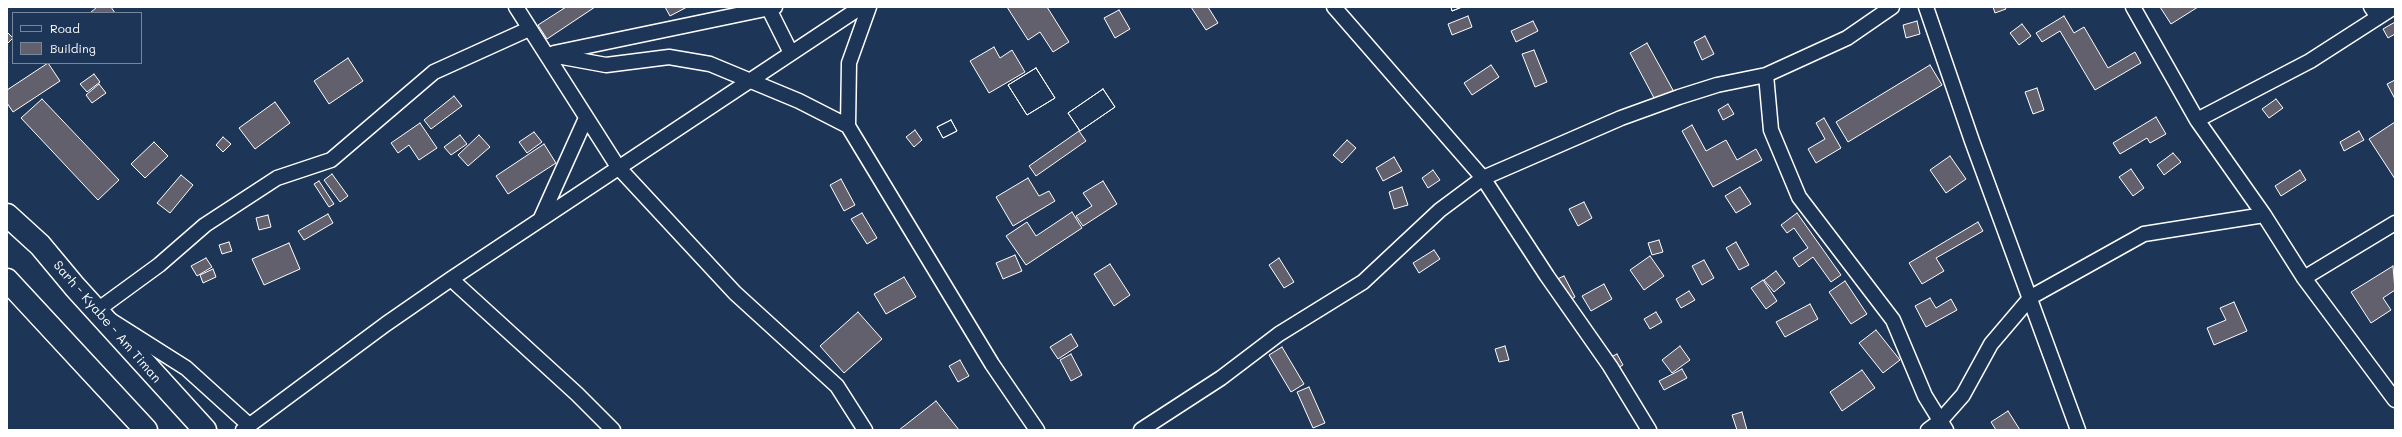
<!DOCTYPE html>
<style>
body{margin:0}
#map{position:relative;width:2402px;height:437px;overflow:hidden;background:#1d3557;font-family:Mali,sans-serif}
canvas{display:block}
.frame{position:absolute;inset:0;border:8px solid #fff;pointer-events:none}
.legend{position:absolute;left:12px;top:12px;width:130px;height:52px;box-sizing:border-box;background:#1d3557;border:1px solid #77869a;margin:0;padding:5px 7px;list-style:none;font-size:12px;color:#fff}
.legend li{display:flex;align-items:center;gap:8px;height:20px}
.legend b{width:20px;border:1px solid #77869a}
</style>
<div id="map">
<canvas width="2402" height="437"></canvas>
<div class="frame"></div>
<ul class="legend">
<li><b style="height:5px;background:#1d3557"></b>Road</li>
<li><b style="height:11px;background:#62606d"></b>Building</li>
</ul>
</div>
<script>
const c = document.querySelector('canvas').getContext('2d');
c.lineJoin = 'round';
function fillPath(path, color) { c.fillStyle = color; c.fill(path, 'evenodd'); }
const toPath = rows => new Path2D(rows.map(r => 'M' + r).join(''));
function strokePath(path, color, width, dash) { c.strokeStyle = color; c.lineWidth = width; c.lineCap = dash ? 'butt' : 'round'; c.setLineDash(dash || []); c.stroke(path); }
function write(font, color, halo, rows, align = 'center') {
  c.font = font + ' Mali,sans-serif'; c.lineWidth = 3; c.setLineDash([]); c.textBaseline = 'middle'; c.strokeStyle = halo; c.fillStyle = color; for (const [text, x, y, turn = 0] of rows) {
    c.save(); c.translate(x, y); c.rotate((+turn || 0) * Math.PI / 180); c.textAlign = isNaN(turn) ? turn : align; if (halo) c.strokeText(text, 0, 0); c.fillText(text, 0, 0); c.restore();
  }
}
const building = toPath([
 [97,7,111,7,115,13,90,13,97,7],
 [566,7,595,7,547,39,538,25,566,7],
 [665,7,687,7,670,16,665,7],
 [1007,7,1047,7,1069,42,1053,52,1040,32,1028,40,1007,7],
 [1191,7,1208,7,1218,23,1206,30,1191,7],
 [1451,7,1462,7,1452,11,1451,7],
 [1451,7,1462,7,1452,11,1451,7],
 [1993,7,2005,7,2006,9,1995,13,1993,7],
 [2160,7,2198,7,2171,24,2160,7],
 [1119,10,1130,29,1115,38,1104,18,1119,10],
 [1468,16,1472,27,1452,35,1448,24,1468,16],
 [2064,16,2074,33,2084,27,2108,68,2135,52,2141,63,2095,90,2060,31,2042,42,2036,33,2064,16],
 [1533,21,1538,31,1516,42,1511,31,1533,21],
 [1917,21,1920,34,1906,38,1903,25,1917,21],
 [2395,22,2395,34,2388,38,2383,29,2395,22],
 [2022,24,2031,36,2019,45,2010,33,2022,24],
 [7,32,13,38,7,44,7,32],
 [1705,36,1714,54,1702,60,1694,42,1705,36],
 [1647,43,1679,101,1661,111,1630,53,1647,43],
 [994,47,1000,58,1012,50,1025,72,989,93,970,61,994,47],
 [1534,50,1547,82,1535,87,1522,54,1534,50],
 [348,58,363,81,329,104,314,81,348,58],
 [48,63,60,81,13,112,7,103,7,90,48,63],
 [1491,65,1499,77,1472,95,1464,83,1491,65],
 [1930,65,1942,85,1848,142,1836,122,1930,65],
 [1036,68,1055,98,1027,115,1008,85,1036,68],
 [1036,68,1055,98,1027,115,1008,85,1036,68],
 [94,74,100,82,87,92,80,84,94,74],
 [2395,80,2395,99,2387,84,2395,80],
 [99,84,106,93,92,103,86,95,99,84],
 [2037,88,2044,110,2033,114,2025,92,2037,88],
 [1103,89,1115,107,1080,131,1068,113,1103,89],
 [1103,89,1115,107,1080,131,1068,113,1103,89],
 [454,96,462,106,431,129,424,120,454,96],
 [42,99,119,180,98,200,21,118,42,99],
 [2276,99,2283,108,2269,118,2262,109,2276,99],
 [275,102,290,123,255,149,239,128,275,102],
 [1728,104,1734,114,1723,120,1718,110,1728,104],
 [2156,117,2166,134,2150,143,2147,138,2120,154,2113,143,2156,117],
 [1824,118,1841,148,1816,163,1808,149,1825,139,1816,123,1824,118],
 [951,120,957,131,943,138,937,127,951,120],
 [951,120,957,131,943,138,937,127,951,120],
 [2395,122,2395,179,2369,139,2395,122],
 [420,123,437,148,419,160,409,145,398,153,391,143,420,123],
 [1692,125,1706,151,1726,140,1737,160,1756,149,1762,160,1713,187,1682,131,1692,125],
 [915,130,922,140,914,147,906,137,915,130],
 [1079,131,1086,141,1036,176,1029,166,1079,131],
 [2359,131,2364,140,2344,151,2340,142,2359,131],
 [534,132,542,142,527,153,519,142,534,132],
 [460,135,467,144,451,155,444,147,460,135],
 [479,135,490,147,468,166,458,155,479,135],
 [223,137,231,144,223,152,216,145,223,137],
 [1347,140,1356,148,1342,163,1333,155,1347,140],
 [154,142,168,156,145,178,131,164,154,142],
 [544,144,556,163,508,194,496,176,544,144],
 [2173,153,2181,162,2164,175,2157,165,2173,153],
 [1950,156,1966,179,1946,193,1930,170,1950,156],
 [1394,157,1402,171,1383,181,1376,168,1394,157],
 [2131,169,2144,188,2133,196,2119,177,2131,169],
 [1433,170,1440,180,1428,188,1422,178,1433,170],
 [2300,170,2306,180,2281,196,2275,186,2300,170],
 [332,174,348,196,340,202,324,180,332,174],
 [181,175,193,185,170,213,157,203,181,175],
 [1028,178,1039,196,1049,191,1055,201,1013,226,996,197,1028,178],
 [841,179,855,205,844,211,830,185,841,179],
 [319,181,334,204,329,207,314,184,319,181],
 [1103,181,1117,204,1083,226,1076,216,1092,206,1083,193,1103,181],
 [1402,187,1408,205,1394,209,1389,192,1402,187],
 [1740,187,1751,204,1736,213,1725,196,1740,187],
 [1584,202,1592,218,1578,226,1569,209,1584,202],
 [1072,212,1082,228,1026,265,1006,236,1027,222,1036,236,1072,212],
 [862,213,877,238,867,244,851,219,862,213],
 [1797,213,1841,275,1831,282,1813,257,1799,267,1793,258,1808,248,1794,228,1787,233,1781,225,1797,213],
 [328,214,333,223,304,240,298,231,328,214],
 [268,215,271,227,259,230,256,218,268,215],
 [1978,222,1983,231,1936,258,1944,271,1922,284,1909,263,1978,222],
 [1659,240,1663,252,1652,255,1648,243,1659,240],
 [229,242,232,251,222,254,219,245,229,242],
 [1736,242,1749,265,1739,270,1726,248,1736,242],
 [289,243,300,269,264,285,252,259,289,243],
 [1434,250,1440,259,1419,273,1413,263,1434,250],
 [1015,255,1022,271,1003,279,996,263,1015,255],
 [1650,256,1664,276,1644,290,1630,270,1650,256],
 [206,258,212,267,197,276,191,266,206,258],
 [1279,258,1294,282,1284,288,1269,265,1279,258],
 [1704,260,1714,278,1702,285,1692,266,1704,260],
 [1110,264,1130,295,1114,306,1094,274,1110,264],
 [2393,266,2395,290,2383,298,2391,310,2371,323,2351,292,2393,266],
 [213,269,216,277,203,283,200,275,213,269],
 [1776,271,1785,283,1774,292,1764,280,1776,271],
 [1564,276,1575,297,1566,302,1555,280,1564,276],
 [904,277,916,297,886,314,874,294,904,277],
 [1763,280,1777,301,1766,309,1751,288,1763,280],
 [1845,281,1867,314,1851,324,1829,292,1845,281],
 [1604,284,1612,299,1591,311,1582,296,1604,284],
 [1689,291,1695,300,1681,308,1676,299,1689,291],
 [1930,298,1936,308,1951,299,1957,310,1926,327,1915,306,1930,298],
 [2234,302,2247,331,2214,345,2207,328,2226,320,2220,308,2234,302],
 [1810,304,1818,319,1785,337,1776,322,1810,304],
 [858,312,882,339,844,373,820,346,858,312],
 [1656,312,1662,322,1650,329,1644,319,1656,312],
 [1876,330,1900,360,1883,373,1859,343,1876,330],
 [1071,334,1078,346,1058,359,1050,347,1071,334],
 [1505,346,1509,360,1499,362,1495,349,1505,346],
 [1680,346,1690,360,1672,373,1662,360,1680,346],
 [1282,347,1304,384,1291,392,1269,355,1282,347],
 [1071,354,1082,375,1071,381,1060,360,1071,354],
 [1617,354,1623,365,1614,370,1607,359,1617,354],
 [960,360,969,376,958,382,949,366,960,360],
 [1682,369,1687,378,1664,390,1659,381,1682,369],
 [1862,370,1875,388,1842,411,1830,392,1862,370],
 [1309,387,1325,423,1313,428,1297,392,1309,387],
 [936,401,959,430,899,430,936,401],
 [2008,411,2020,430,1996,430,1991,422,2008,411],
 [1742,412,1747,430,1737,430,1732,415,1742,412]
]);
const street = toPath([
 [516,7,618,167,735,293,837,386,865,430],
 [768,7,791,53],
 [1334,7,1483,178,1547,276,1610,366,1649,430],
 [1926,7,1972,141,2078,430],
 [2133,7,2197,120,2264,215,2304,278,2395,400],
 [2371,7,2378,17],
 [554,53,775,7],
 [546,54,606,65,669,57,710,64,799,101,848,126,992,364,1037,430],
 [1766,75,1771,130,1799,197,1893,320,1925,396,1946,430],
 [2197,120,2310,61,2394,7],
 [848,126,849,63,869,7],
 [541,218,586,118],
 [2304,278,2395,223],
 [451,279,577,394,613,430],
 [249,425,186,368,96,311,159,265,205,225,277,178,331,160,434,72,529,29],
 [243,430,386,324,451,279,861,7],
 [1141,430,1221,378,1279,334,1363,282,1440,210,1483,178,1621,118,1679,97,1717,85,1766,75,1847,38,1892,7],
 [1928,430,1940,421,1963,395,1991,344,2031,297,2144,234,2264,215]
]);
const highway = toPath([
 [7,215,40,245,75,287,205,430],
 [7,280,146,430]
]);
const streetNames = [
 ["Sarh - Kyabe - Am Timan",107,322,49]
];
fillPath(building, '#62606d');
strokePath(building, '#fff', 1);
strokePath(street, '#fff', 17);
strokePath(highway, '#fff', 25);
strokePath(street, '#1d3557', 14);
strokePath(highway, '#1d3557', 22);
write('13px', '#fff', '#1d3557', streetNames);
</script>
